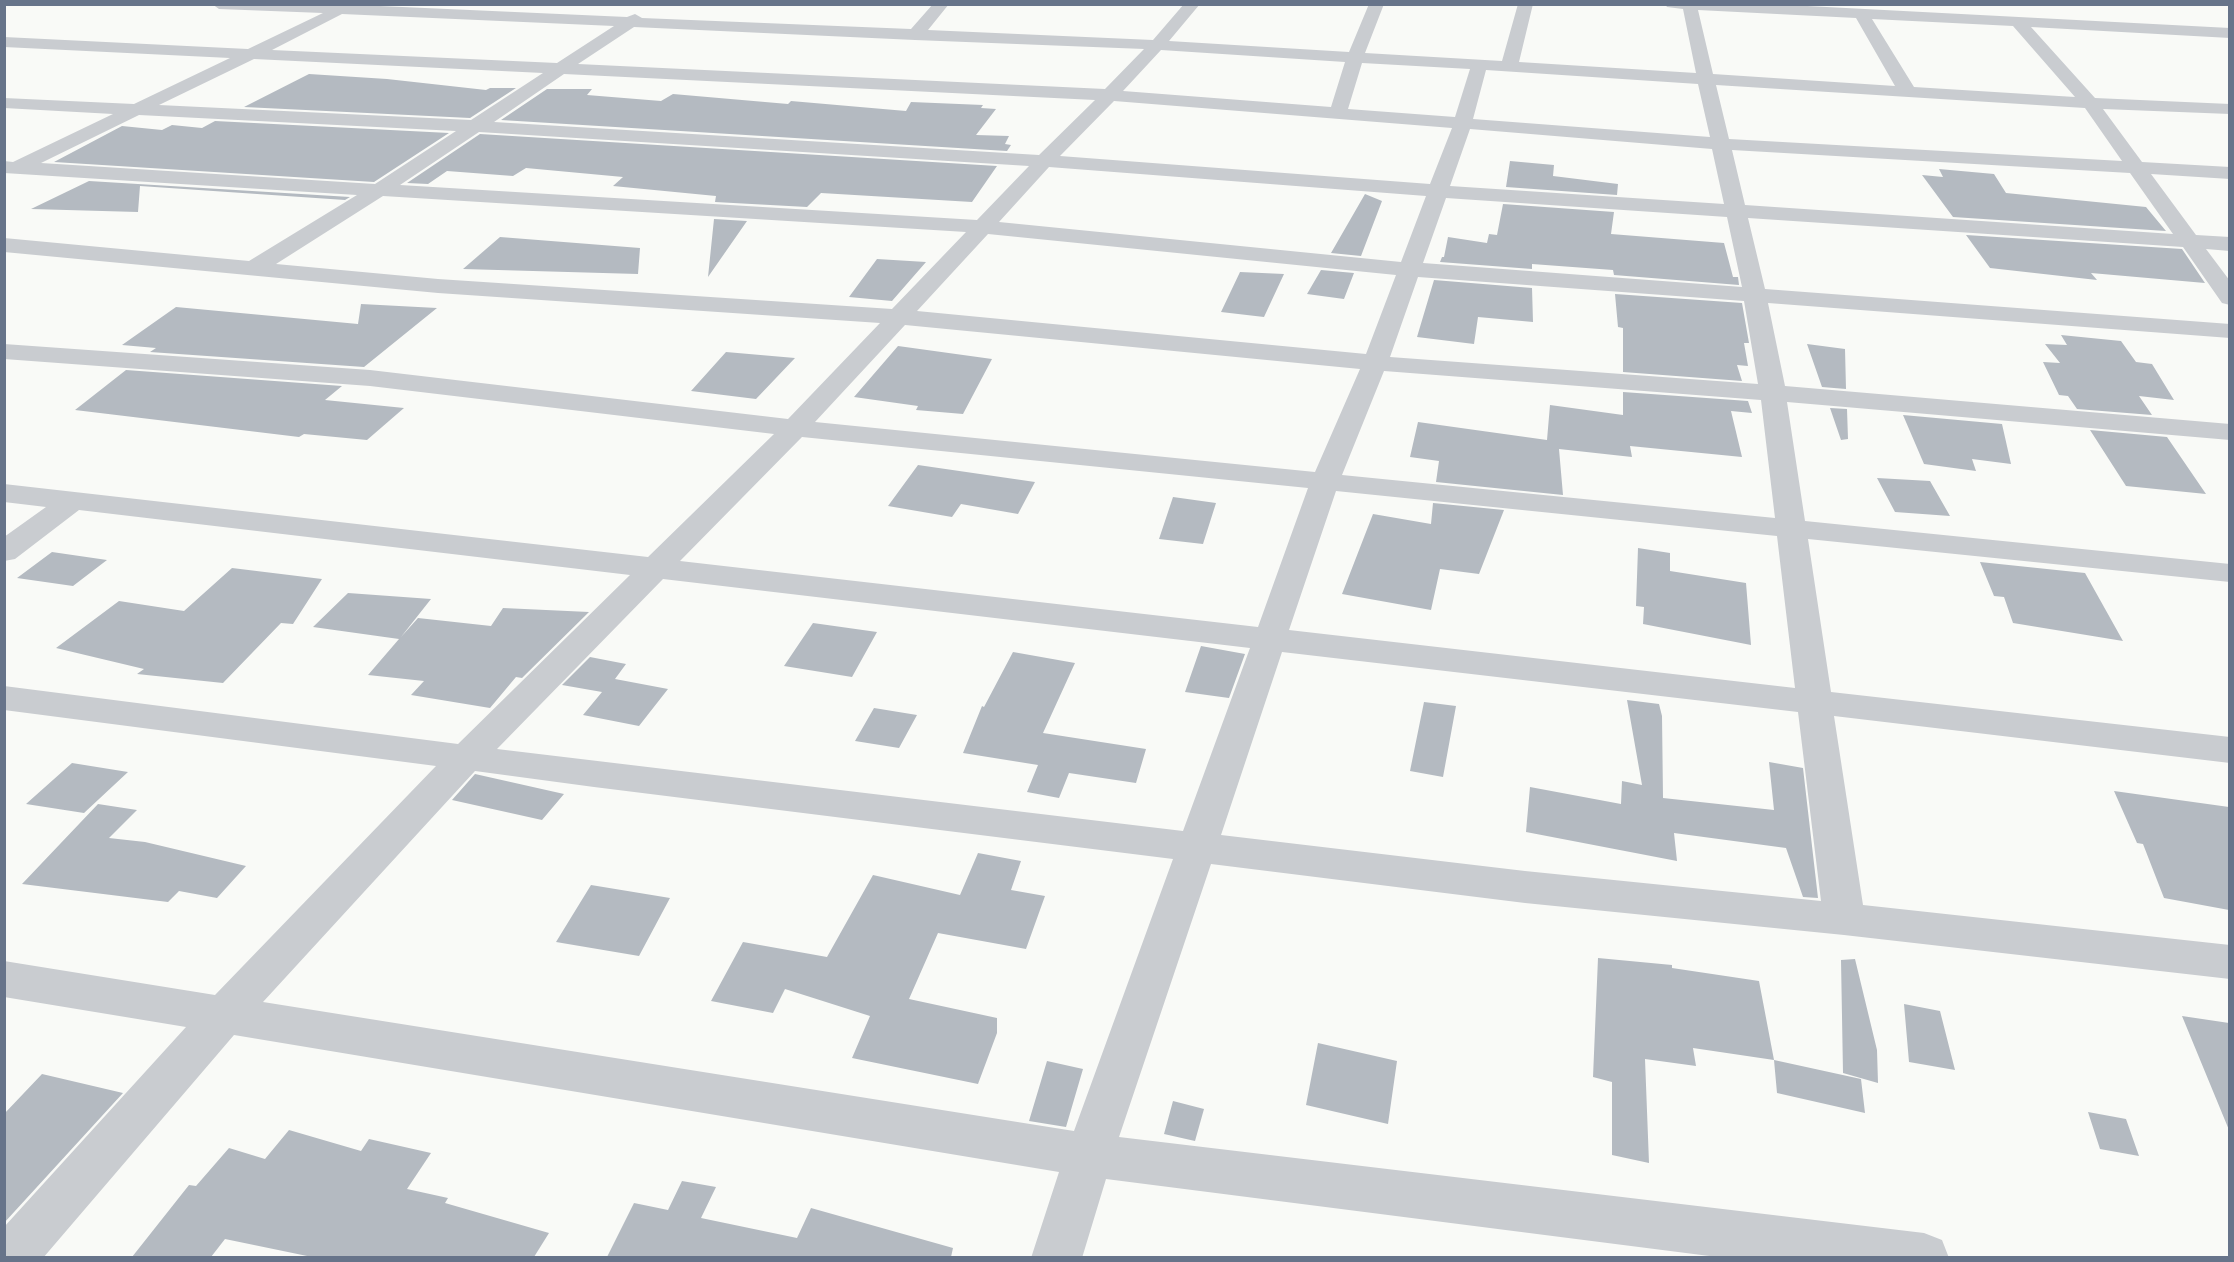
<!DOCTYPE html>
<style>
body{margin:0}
#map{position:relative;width:2234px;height:1262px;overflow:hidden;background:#f9faf7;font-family:Raleway,sans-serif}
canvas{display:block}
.frame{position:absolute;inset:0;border:6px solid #67748a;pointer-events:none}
</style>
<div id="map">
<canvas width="2234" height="1262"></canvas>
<div class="frame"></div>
</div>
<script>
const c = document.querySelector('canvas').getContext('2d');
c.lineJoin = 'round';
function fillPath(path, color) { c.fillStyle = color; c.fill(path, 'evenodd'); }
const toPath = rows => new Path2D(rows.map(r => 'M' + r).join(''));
const building = toPath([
 [309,74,387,79,486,90,490,88,516,88,470,118,244,107],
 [547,89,592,89,587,95,661,101,673,94,788,104,791,101,906,111,911,102,983,105,981,108,996,109,976,135,1009,136,1005,144,1011,145,1007,151,501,120],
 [215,121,449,133,374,182,54,162,122,126,162,130,172,125,202,128],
 [480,134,997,166,972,202,821,193,807,207,715,202,716,196,613,186,623,177,526,168,513,176,447,171,428,184,407,183],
 [1510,161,1554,165,1553,176,1618,184,1617,195,1506,187],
 [1939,169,1994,174,2006,193,2146,207,2166,231,1953,217,1922,175,1943,177],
 [89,181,350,197,345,200,140,186,138,212,31,209],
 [1365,194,1382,201,1361,256,1331,253],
 [1503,204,1614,212,1611,234,1724,243,1733,277,1738,277,1739,285,1614,275,1613,270,1532,264,1532,269,1440,262,1442,257,1444,257,1448,237,1487,243,1489,234,1497,235],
 [714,219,747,221,708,277],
 [1966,235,2182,249,2205,283,2091,273,2097,280,1990,268],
 [500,237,640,248,638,274,463,269],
 [877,259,926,262,892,301,849,297],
 [1321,270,1354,273,1344,299,1307,294],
 [1240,272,1284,274,1264,317,1221,312],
 [1434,280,1532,288,1533,322,1478,317,1474,344,1417,337],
 [1615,294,1742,303,1749,343,1744,343,1748,366,1737,365,1742,381,1623,372,1623,328,1618,327],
 [361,304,437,308,364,367,150,352,156,348,122,345,176,307,358,324],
 [2061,335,2121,341,2136,362,2152,364,2174,400,2139,396,2152,415,2077,409,2068,396,2059,395,2043,362,2060,363,2045,344,2067,345],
 [1807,344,1845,349,1846,389,1822,387],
 [898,346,992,359,963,414,916,410,918,406,854,397],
 [726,352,795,358,756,399,691,391],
 [126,370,342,386,325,400,404,408,367,440,304,434,299,437,75,410],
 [1623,392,1748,401,1752,413,1731,411,1742,457,1630,446,1632,457,1559,449,1563,495,1436,482,1439,461,1410,457,1418,422,1547,440,1550,405,1623,415],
 [1830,408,1847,409,1848,439,1841,440],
 [1903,415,2002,424,2011,464,1972,459,1976,471,1924,464],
 [2090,430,2167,437,2206,494,2126,486],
 [918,465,1035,482,1018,514,961,504,952,517,888,506],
 [1877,478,1930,481,1950,516,1895,512],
 [1173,497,1216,503,1203,544,1159,539],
 [1433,503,1504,510,1479,574,1440,569,1431,610,1342,594,1373,514,1431,524],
 [1638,548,1670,553,1670,571,1746,583,1751,645,1643,624,1644,607,1636,606],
 [52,552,107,560,73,586,17,578],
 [1980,562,2085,573,2123,641,2013,623,2004,597,1994,596],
 [232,568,322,579,293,624,281,623,223,683,137,674,144,669,56,648,119,601,184,611],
 [348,593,431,599,401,637,418,618,491,626,503,608,589,612,522,678,516,677,490,708,411,695,424,681,368,675,399,639,313,627],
 [813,623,877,632,852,677,784,666],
 [1201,646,1245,654,1229,698,1185,692],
 [1013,652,1075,663,1043,733,1146,749,1136,783,1069,773,1059,798,1027,792,1038,765,963,753,982,706,984,707],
 [590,657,626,664,615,679,668,689,639,726,583,715,602,692,562,685],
 [1627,700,1659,704,1662,716,1663,798,1774,810,1769,762,1803,768,1818,898,1803,897,1786,848,1674,833,1677,861,1526,832,1530,787,1621,804,1622,781,1642,785],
 [1424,702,1456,706,1443,777,1410,771],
 [874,708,917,715,899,748,855,741],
 [72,763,128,772,84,813,26,804],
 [475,774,564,794,542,820,452,800],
 [2114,791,2229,807,2229,910,2164,898,2143,844,2137,843],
 [98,804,137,810,109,838,145,842,246,866,217,898,179,891,168,902,22,884],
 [978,853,1021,861,1011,890,1045,896,1026,949,938,933,909,999,997,1018,997,1033,978,1084,852,1058,870,1016,785,989,773,1013,711,1001,743,942,827,957,873,875,960,895],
 [591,885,670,898,639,956,556,942],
 [1598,958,1672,965,1672,968,1759,981,1774,1060,1693,1048,1696,1066,1645,1059,1649,1163,1612,1155,1612,1082,1593,1077],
 [1855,959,1877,1050,1878,1083,1843,1073,1841,960],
 [1904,1004,1940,1011,1955,1070,1909,1062],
 [2182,1016,2229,1023,2229,1130],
 [1318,1043,1397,1061,1388,1124,1306,1105],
 [1774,1060,1861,1079,1865,1113,1777,1093],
 [1047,1061,1083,1069,1066,1127,1029,1121],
 [42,1074,123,1093,4,1223,4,1114],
 [1173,1101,1204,1109,1195,1141,1164,1134],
 [2088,1112,2126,1119,2139,1156,2100,1149],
 [289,1130,361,1151,369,1139,431,1153,407,1189,448,1198,445,1203,549,1233,534,1257,312,1257,225,1239,211,1257,132,1257,189,1185,196,1186,229,1148,265,1159],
 [682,1181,716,1187,701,1218,797,1238,811,1208,953,1248,951,1257,607,1257,634,1203,668,1210]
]);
const minor = toPath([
 [212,4,335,4,627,17,635,14,642,18,911,29,933,4,949,4,928,30,1153,40,1184,4,1200,4,1169,41,1349,52,1369,4,1384,4,1365,53,1502,61,1518,4,1533,4,1519,62,1696,73,1683,9,1667,7,1665,4,1769,4,2230,28,2230,38,2031,27,2095,98,2230,104,2230,114,2103,109,2142,162,2230,167,2230,179,2151,174,2196,235,2230,237,2230,251,2206,249,2230,281,2230,305,2222,303,2183,247,1748,218,1765,289,2230,324,2230,338,1768,303,1785,386,2230,424,2230,440,1787,402,1805,521,2230,564,2230,582,1808,539,1831,692,2230,737,2230,763,1834,716,1863,905,2230,945,2230,979,1844,935,1525,903,1211,864,1119,1137,1924,1233,1942,1240,1949,1258,1725,1258,1106,1179,1082,1258,1031,1258,1059,1172,234,1035,43,1258,4,1258,4,1227,186,1027,4,997,4,961,215,995,436,766,4,710,4,686,458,744,630,575,79,510,15,559,4,561,4,537,46,507,4,502,4,484,648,557,774,434,370,386,4,359,4,344,370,370,788,419,880,323,438,293,4,252,4,238,249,261,357,195,4,173,4,161,13,162,113,114,4,108,4,98,134,104,230,58,4,47,4,37,248,49,323,13,219,9,212,4],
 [1698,10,1856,18,1895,86,1713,74,1698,10],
 [342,14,614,26,557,63,272,50,342,14],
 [1872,19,2013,26,2075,97,1914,87,1872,19],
 [634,27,915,40,1144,49,1105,89,578,64,634,27],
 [1161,50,1345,62,1331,107,1123,91,1161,50],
 [254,59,543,73,471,120,159,105,254,59],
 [1362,63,1470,69,1455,117,1348,109,1362,63],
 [1486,70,1698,84,1710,137,1473,119,1486,70],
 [564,74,1095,100,1039,155,494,122,564,74],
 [1716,85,2085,108,2122,161,1729,139,1716,85],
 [1114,101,1452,128,1430,184,1060,156,1114,101],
 [139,115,456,131,375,184,41,163,139,115],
 [1470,129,1712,149,1724,204,1450,186,1470,129],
 [479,132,1029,166,977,220,400,185,479,132],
 [1732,150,2130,173,2173,234,1745,205,1732,150],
 [1049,167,1426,196,1401,262,999,222,1049,167],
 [383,196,966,232,892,309,438,279,276,264,383,196],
 [1446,198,1727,217,1742,287,1423,263,1446,198],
 [988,234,1396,275,1366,354,917,311,988,234],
 [1418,277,1744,301,1758,384,1390,357,1418,277],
 [905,325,1360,369,1315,472,815,422,905,325],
 [1384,371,1761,400,1775,518,1342,475,1384,371],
 [802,437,1308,488,1258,627,680,561,802,437],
 [1336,491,1777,536,1795,688,1289,630,1336,491],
 [663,579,1250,648,1183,831,497,749,663,579],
 [1282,652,1798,712,1821,901,1525,871,1221,835,1282,652],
 [475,771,594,787,1173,859,1074,1131,263,1002,475,771]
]);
fillPath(building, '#b4bac1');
fillPath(minor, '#c9ccd0');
</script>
